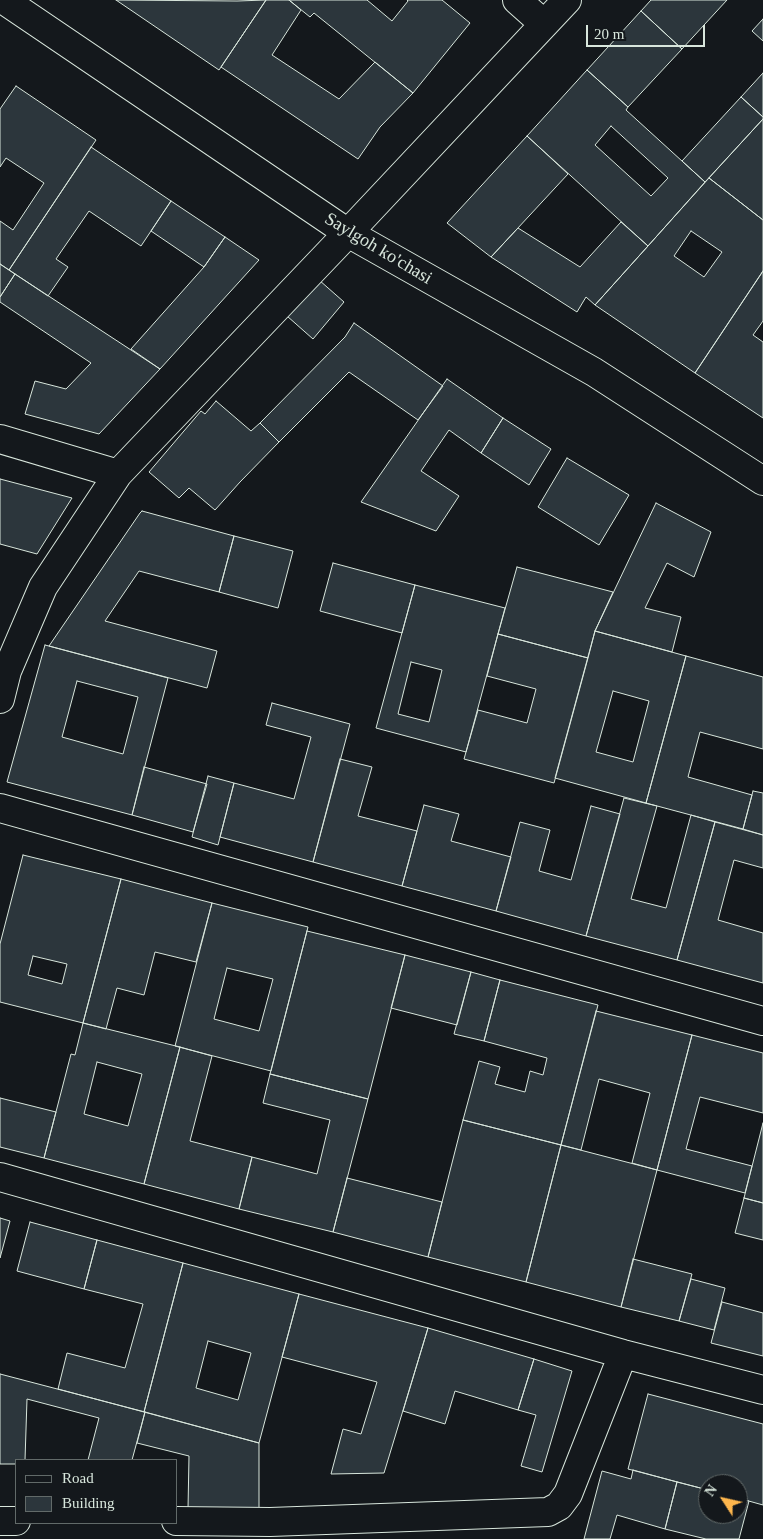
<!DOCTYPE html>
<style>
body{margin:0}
#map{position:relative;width:763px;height:1539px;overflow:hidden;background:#14181c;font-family:"Times New Roman",serif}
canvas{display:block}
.legend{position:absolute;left:15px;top:1459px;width:162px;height:65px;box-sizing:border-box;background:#14181c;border:1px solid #626a69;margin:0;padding:6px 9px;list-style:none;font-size:15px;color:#d8e6dc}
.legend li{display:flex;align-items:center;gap:10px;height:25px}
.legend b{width:25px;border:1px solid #626a69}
.north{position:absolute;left:698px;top:1474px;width:50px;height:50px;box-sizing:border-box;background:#14181c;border:1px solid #626a69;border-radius:50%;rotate:305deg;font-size:14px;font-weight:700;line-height:20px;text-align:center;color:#d8e6dc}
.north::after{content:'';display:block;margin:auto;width:18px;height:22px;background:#ffb74d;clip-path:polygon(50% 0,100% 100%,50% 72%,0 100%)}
.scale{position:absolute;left:586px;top:25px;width:119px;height:22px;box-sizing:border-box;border:2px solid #d8e6dc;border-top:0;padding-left:6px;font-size:15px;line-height:18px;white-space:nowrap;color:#d8e6dc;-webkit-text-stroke:4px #14181c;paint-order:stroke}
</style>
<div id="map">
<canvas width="763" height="1539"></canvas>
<ul class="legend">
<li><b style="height:6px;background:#14181c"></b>Road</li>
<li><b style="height:14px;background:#2c363c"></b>Building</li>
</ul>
<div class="north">N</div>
<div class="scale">20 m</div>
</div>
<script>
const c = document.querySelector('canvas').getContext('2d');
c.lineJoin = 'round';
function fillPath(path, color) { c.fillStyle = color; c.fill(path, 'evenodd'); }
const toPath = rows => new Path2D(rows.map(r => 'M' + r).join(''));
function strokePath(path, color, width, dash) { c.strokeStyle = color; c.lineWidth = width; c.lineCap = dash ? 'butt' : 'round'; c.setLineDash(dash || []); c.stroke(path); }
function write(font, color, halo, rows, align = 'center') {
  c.font = font + ' "Times New Roman",serif'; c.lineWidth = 4; c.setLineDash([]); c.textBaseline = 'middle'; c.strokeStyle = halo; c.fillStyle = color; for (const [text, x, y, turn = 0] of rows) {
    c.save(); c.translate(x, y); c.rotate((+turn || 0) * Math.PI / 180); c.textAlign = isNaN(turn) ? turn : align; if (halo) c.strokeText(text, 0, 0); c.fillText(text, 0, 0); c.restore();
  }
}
const building = toPath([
 [116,0,237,1,266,0,219,70,116,0],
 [266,0,289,0,301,10,272,55,339,99,375,62,413,93,380,127,358,159,221,67,266,0],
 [289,0,367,0,392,21,408,1,407,0,442,0,470,23,413,93,314,13,310,17,289,0],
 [651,0,727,0,682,49,641,11,651,0],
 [641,11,682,49,628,107,587,70,641,11],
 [763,19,763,41,752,31,763,19],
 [587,70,628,107,626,110,705,182,648,246,527,136,587,70],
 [611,126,668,178,651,196,595,145,611,126],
 [763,73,763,117,741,97,763,73],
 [16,86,96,140,9,270,0,264,0,221,13,230,44,183,6,158,0,167,0,109,16,86],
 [741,97,763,117,763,119,705,182,682,161,741,97],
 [763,119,763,220,709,178,763,119],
 [527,136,568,174,491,257,447,223,527,136],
 [91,147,171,201,141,246,89,211,56,259,68,267,48,296,9,270,91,147],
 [709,178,763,220,763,271,695,373,595,305,709,178],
 [691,231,722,252,704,277,674,256,691,231],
 [171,201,225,237,204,267,151,231,171,201],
 [621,222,648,246,595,305,586,297,577,312,491,257,518,228,580,267,621,222],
 [225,237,259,260,160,369,131,349,204,267,225,237],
 [0,264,15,274,0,297,0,264],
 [763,271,763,321,753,335,763,342,763,418,695,373,763,271],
 [15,274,160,369,99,434,25,414,35,381,66,389,91,363,0,302,0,297,15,274],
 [319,280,344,302,313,339,287,316,319,280],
 [354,323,443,386,418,420,349,372,279,442,260,423,345,337,354,323],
 [447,379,503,418,481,453,449,430,421,471,459,496,436,531,361,502,447,379],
 [216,401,251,431,260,423,279,442,240,482,215,510,189,488,179,498,149,472,201,411,205,414,216,401],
 [503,418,551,449,529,485,481,453,503,418],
 [567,458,629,495,599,545,538,507,567,458],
 [0,479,72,498,37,554,0,544,0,479],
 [656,503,711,532,694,577,667,563,645,608,681,617,672,652,595,631,656,503],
 [142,511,234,536,219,592,139,571,105,621,217,651,207,688,49,646,140,513,142,511],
 [234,536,293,551,278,608,219,592,234,536],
 [333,563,415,585,402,633,320,611,333,563],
 [517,567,613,592,595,631,588,658,498,634,517,567],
 [415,585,505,608,466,752,376,728,415,585],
 [411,662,442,670,429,722,398,714,411,662],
 [595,631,686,656,646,803,555,778,595,631],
 [613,691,649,701,633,762,596,752,613,691],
 [498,634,588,658,554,783,464,759,478,710,527,723,536,689,487,676,498,634],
 [45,645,168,678,132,815,7,782,45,645],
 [77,681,138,697,123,754,62,737,77,681],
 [686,656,763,677,763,749,700,732,688,777,752,795,743,829,646,803,686,656],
 [272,703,350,724,313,862,220,837,234,783,294,799,311,737,266,725,272,703],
 [340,759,372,767,358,816,417,831,402,886,313,862,340,759],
 [144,767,207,784,193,832,132,815,144,767],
 [208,776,234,783,218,845,192,837,208,776],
 [753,791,763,793,763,835,743,829,753,791],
 [624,798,657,806,631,899,666,908,691,815,715,822,677,960,586,936,624,798],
 [424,805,459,814,451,841,511,857,496,911,402,886,424,805],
 [591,806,620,814,586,936,496,911,520,822,550,830,539,871,571,880,591,806],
 [715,822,763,835,763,868,734,860,718,920,763,933,763,983,677,960,715,822],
 [23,855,121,879,83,1023,0,1002,0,944,23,855],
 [33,956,67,964,62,984,28,975,33,956],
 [121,879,212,903,196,962,155,952,144,995,117,988,106,1029,83,1023,121,879],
 [212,903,308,927,271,1071,175,1046,212,903],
 [227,968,273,979,259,1031,214,1019,227,968],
 [307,931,405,955,368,1099,270,1074,307,931],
 [405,955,471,972,457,1025,391,1008,405,955],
 [471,972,500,980,484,1041,454,1034,471,972],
 [500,980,598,1005,561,1145,463,1120,479,1061,500,1067,495,1084,525,1092,530,1071,543,1075,547,1058,484,1041,500,980],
 [596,1011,692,1035,657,1170,632,1163,650,1093,599,1079,581,1150,561,1145,596,1011],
 [83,1023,180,1047,144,1184,44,1158,71,1054,75,1055,83,1023],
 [97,1062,142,1074,128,1126,84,1114,97,1062],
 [692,1035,763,1053,763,1113,700,1097,686,1149,752,1166,745,1193,657,1170,692,1035],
 [180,1047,212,1056,190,1141,252,1157,239,1209,144,1184,180,1047],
 [270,1074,368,1099,333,1232,239,1209,252,1157,317,1174,330,1120,263,1103,270,1074],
 [0,1098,56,1112,44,1158,0,1147,0,1098],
 [463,1120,561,1145,526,1282,428,1257,463,1120],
 [763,1123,763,1203,744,1198,763,1123],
 [561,1145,657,1170,621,1307,526,1282,561,1145],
 [347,1178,442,1202,428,1257,333,1232,347,1178],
 [744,1198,763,1203,763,1240,735,1233,744,1198],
 [0,1218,10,1221,0,1258,0,1218],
 [30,1222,97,1240,84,1289,17,1271,30,1222],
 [97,1240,183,1263,144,1412,58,1389,67,1353,125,1368,143,1304,84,1289,97,1240],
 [633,1259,692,1274,679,1321,621,1307,633,1259],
 [183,1263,299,1294,259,1443,144,1412,183,1263],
 [208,1341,251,1353,238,1400,196,1388,208,1341],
 [691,1279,725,1288,714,1330,679,1321,691,1279],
 [299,1294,428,1328,384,1473,331,1474,343,1429,361,1434,377,1382,282,1357,299,1294],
 [722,1302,763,1313,763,1356,711,1343,722,1302],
 [428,1328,534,1359,518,1410,455,1391,445,1424,403,1411,428,1328],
 [534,1359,572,1371,542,1472,521,1466,536,1415,518,1410,534,1359],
 [0,1374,145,1412,132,1460,88,1460,99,1418,27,1399,25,1460,16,1460,16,1464,0,1464,0,1374],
 [648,1394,763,1424,763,1505,738,1498,738,1484,708,1484,708,1490,628,1469,648,1394],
 [145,1412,259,1443,259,1511,188,1509,189,1456,137,1443,145,1412],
 [633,1470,677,1482,665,1529,617,1515,610,1539,584,1539,602,1471,631,1479,633,1470],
 [677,1482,708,1490,708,1514,738,1514,738,1498,749,1501,739,1539,706,1539,665,1529,677,1482]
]);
const minor = toPath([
 [4,0,348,233,594,372,763,481],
 [517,0,544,24],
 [0,439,118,474],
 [0,699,7,671,43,587,118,474,348,233,567,0],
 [0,808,763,1021],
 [0,1177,623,1354,763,1390],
 [0,1521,16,1521],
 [176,1521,270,1522,548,1512,559,1506,568,1494,623,1354]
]);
const streetNames = [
 ["Saylgoh ko'chasi",378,249,31]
];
fillPath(building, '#2c363c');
strokePath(building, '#d8e6dc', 1);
strokePath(minor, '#d8e6dc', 30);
strokePath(minor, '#14181c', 28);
write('18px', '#d8e6dc', '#14181c', streetNames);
</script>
